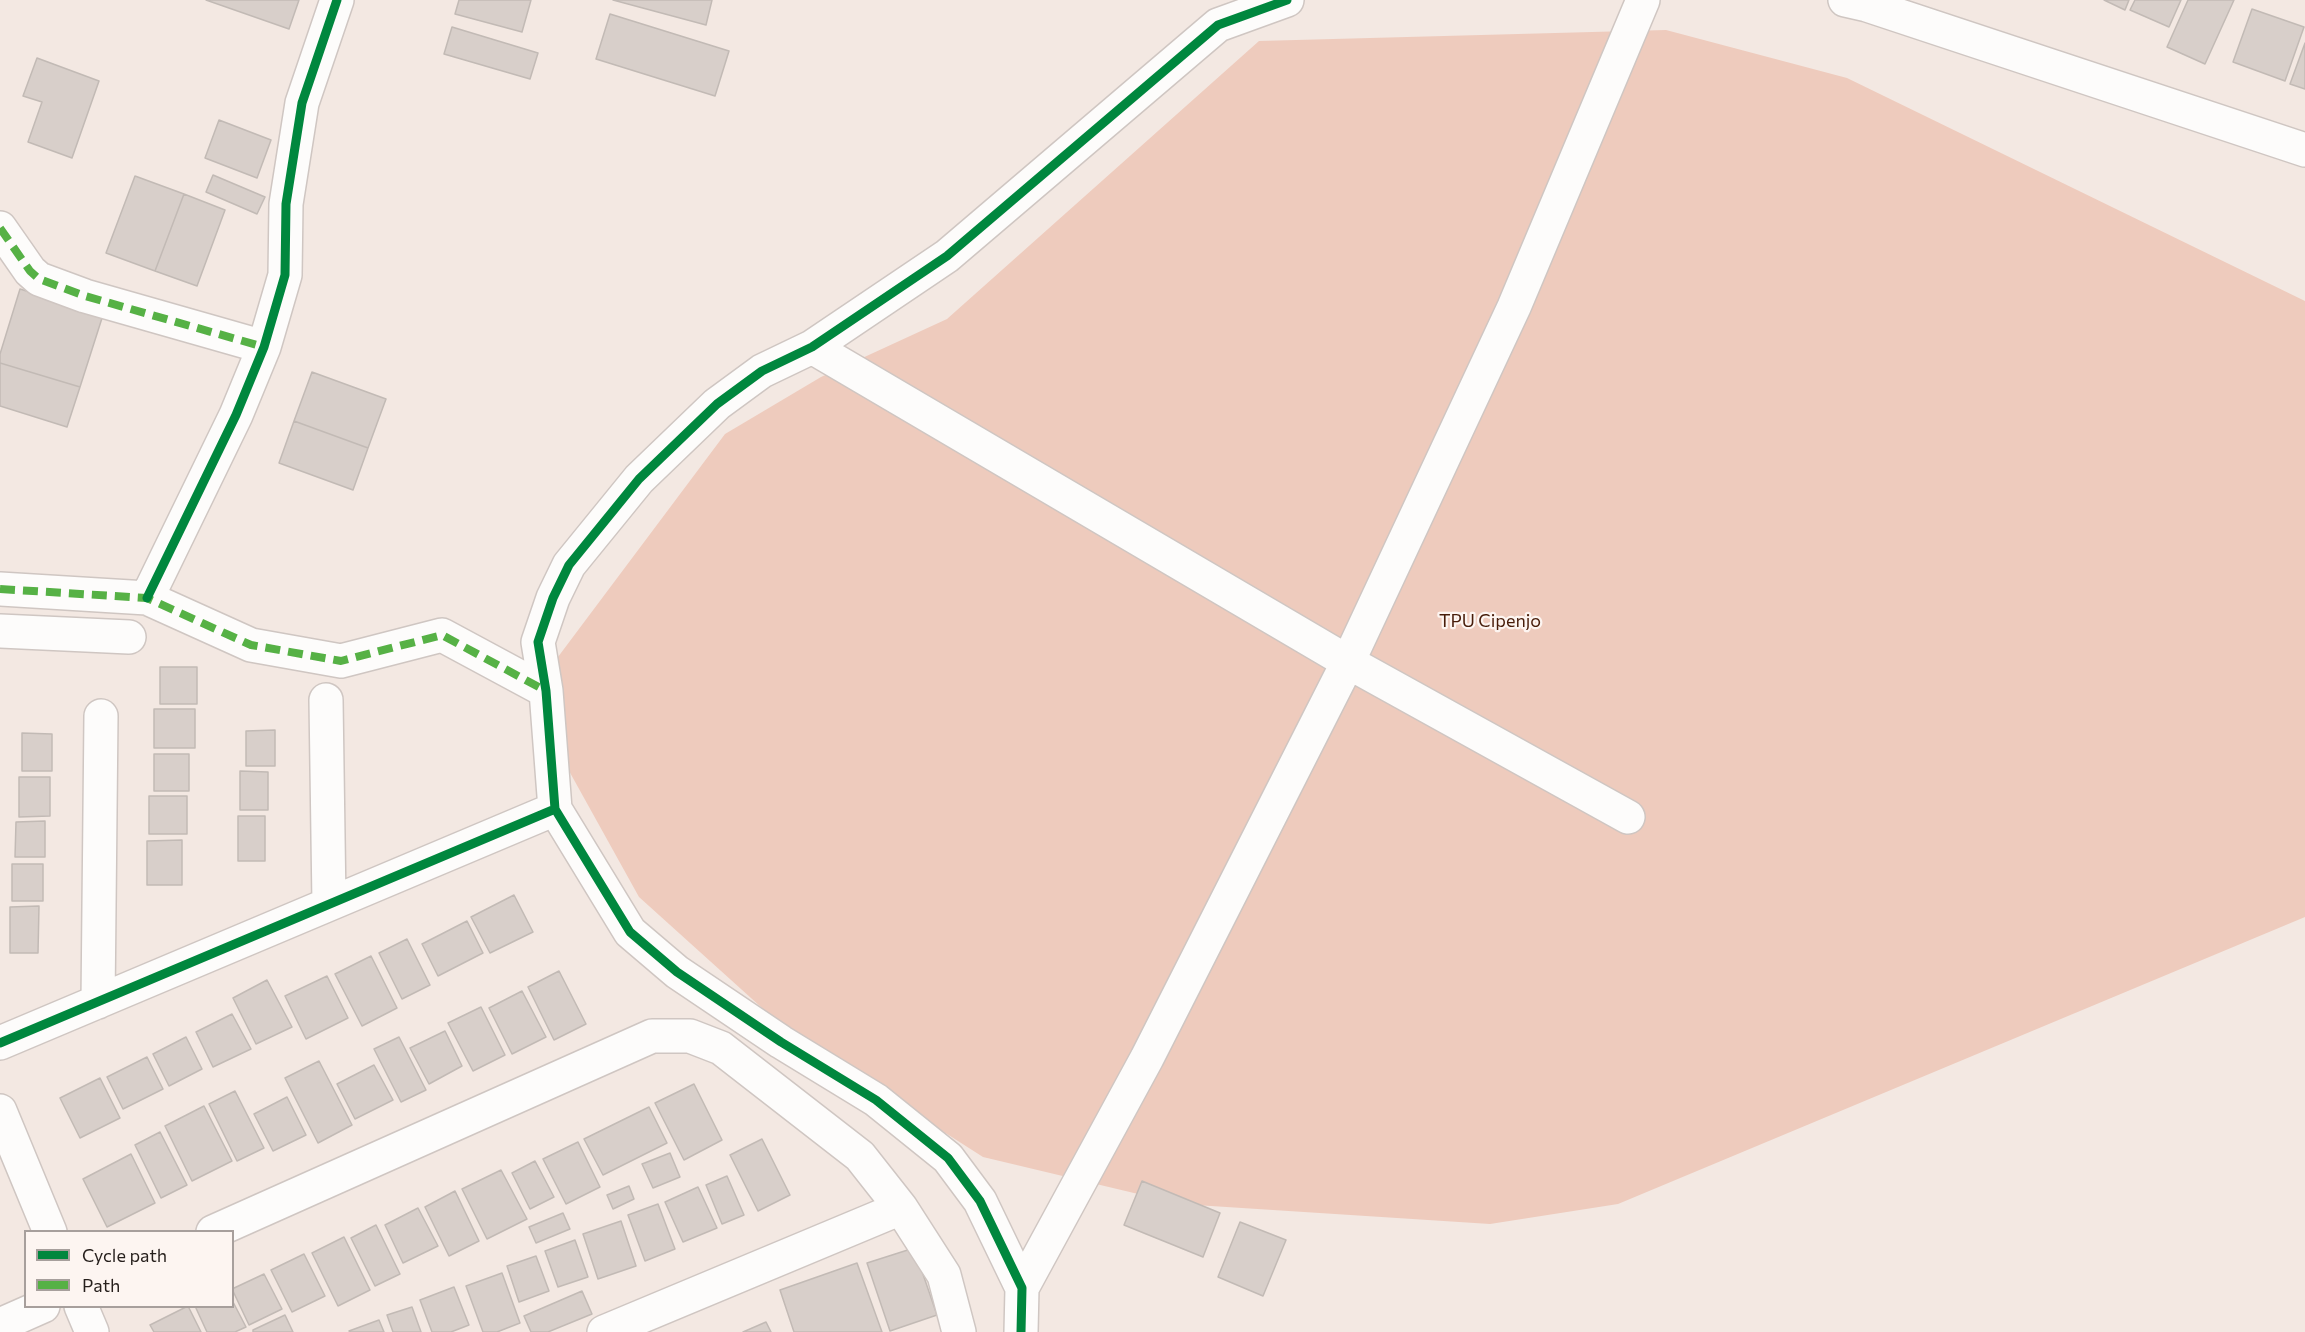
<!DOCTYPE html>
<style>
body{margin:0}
#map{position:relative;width:2305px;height:1332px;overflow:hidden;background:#f3e8e2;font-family:Commissioner,sans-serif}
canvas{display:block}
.legend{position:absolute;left:24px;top:1230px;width:210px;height:78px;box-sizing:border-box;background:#fdf5f1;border:2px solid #a79f9c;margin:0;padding:8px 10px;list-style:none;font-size:18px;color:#261f1c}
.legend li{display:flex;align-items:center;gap:12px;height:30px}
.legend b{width:30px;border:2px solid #a79f9c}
</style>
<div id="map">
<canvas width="2305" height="1332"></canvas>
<ul class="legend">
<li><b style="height:8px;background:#00873e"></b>Cycle path</li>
<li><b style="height:8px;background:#56b145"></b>Path</li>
</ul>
</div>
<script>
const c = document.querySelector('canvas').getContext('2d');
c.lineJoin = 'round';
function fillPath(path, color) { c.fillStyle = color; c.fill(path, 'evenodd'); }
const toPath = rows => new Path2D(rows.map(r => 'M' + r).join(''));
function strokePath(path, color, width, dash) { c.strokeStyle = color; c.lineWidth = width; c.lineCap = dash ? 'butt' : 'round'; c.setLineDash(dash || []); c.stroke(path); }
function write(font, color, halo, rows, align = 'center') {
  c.font = font + ' Commissioner,sans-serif'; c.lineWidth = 4.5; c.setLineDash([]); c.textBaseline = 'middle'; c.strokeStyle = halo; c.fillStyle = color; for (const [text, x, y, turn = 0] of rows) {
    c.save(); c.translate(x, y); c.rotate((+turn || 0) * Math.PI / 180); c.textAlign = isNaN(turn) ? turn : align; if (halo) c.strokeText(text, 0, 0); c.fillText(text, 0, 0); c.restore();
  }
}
const green = toPath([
 [1666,30,1847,78,2305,301,2305,917,1618,1204,1490,1224,1180,1204,983,1157,792,1035,639,897,528,697,725,434,821,377,947,319,1259,41]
]);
const building = toPath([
 [206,0,299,0,289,29,206,0],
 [459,0,531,0,522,32,455,14,459,0],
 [613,0,712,0,706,25,613,0],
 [2104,0,2129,0,2125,10,2104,0],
 [2135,0,2181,0,2169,27,2130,10,2135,0],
 [2188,0,2234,0,2205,64,2167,47,2188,0],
 [2252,9,2304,27,2285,81,2233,62,2252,9],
 [610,14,729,51,715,96,596,59,610,14],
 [452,27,538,53,530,79,444,54,452,27],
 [2305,43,2305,89,2290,84,2305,43],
 [37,58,99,81,72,158,28,142,42,102,23,96,37,58],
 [219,120,271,140,257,178,205,158,219,120],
 [213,175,265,197,257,214,206,192,213,175],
 [135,176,184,194,155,271,106,253,135,176],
 [184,194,225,210,197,286,155,271,184,194],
 [20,289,103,315,80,387,0,363,0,354,20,289],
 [0,363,80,387,67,427,0,406,0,363],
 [312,372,386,399,368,448,294,421,312,372],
 [294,421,368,448,353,490,279,463,294,421],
 [160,667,197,667,197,704,160,704,160,667],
 [154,709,195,709,195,748,154,748,154,709],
 [275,730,275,766,246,766,246,731,275,730],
 [22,733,52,734,52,771,22,771,22,733],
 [154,754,189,754,189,791,154,791,154,754],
 [240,771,268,772,268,810,240,810,240,771],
 [19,777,50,777,50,816,19,817,19,777],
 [149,796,187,796,187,834,149,834,149,796],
 [238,816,265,816,265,861,238,861,238,816],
 [45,821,45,857,15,857,16,822,45,821],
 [182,840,182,885,147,885,147,841,182,840],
 [12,864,43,864,43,901,12,901,12,864],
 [514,895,533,932,490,953,471,917,514,895],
 [39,906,38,953,10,953,10,907,39,906],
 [467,921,483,953,438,976,422,944,467,921],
 [407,939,430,985,402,999,379,953,407,939],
 [371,956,397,1008,362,1026,335,974,371,956],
 [559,971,586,1024,554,1040,528,987,559,971],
 [327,976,348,1018,306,1039,285,996,327,976],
 [267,980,292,1027,256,1044,233,998,267,980],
 [522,991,546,1037,512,1054,489,1008,522,991],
 [481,1007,505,1055,473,1071,448,1023,481,1007],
 [232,1014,251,1049,213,1067,196,1032,232,1014],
 [445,1031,462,1066,429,1084,410,1048,445,1031],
 [186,1037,202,1069,169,1086,153,1054,186,1037],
 [399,1037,426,1090,401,1102,374,1049,399,1037],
 [147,1057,163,1089,123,1109,107,1077,147,1057],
 [319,1061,352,1125,318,1143,285,1078,319,1061],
 [374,1065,393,1100,355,1119,337,1084,374,1065],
 [100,1078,120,1118,80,1138,60,1098,100,1078],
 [694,1084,722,1140,684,1160,655,1103,694,1084],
 [235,1091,264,1148,237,1161,209,1104,235,1091],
 [287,1097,306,1135,273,1151,254,1114,287,1097],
 [204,1106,232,1161,192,1181,165,1126,204,1106],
 [649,1107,667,1143,603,1175,584,1139,649,1107],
 [160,1132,187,1185,161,1198,135,1145,160,1132],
 [762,1139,790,1195,758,1211,730,1155,762,1139],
 [578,1142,600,1187,566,1204,543,1159,578,1142],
 [670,1153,680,1177,653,1188,642,1164,670,1153],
 [131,1154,155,1203,107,1227,83,1179,131,1154],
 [535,1161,554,1197,530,1209,512,1173,535,1161],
 [501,1170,527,1219,487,1239,462,1189,501,1170],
 [727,1176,744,1215,722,1224,706,1185,727,1176],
 [1142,1181,1220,1213,1203,1257,1124,1225,1142,1181],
 [629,1186,634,1199,613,1209,607,1195,629,1186],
 [698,1187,717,1228,683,1242,665,1202,698,1187],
 [455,1191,479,1241,449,1256,425,1207,455,1191],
 [658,1204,675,1249,645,1261,628,1215,658,1204],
 [418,1208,438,1246,403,1263,385,1225,418,1208],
 [563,1213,570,1229,536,1243,529,1227,563,1213],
 [621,1221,636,1266,598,1279,583,1234,621,1221],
 [1240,1222,1286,1240,1263,1296,1218,1277,1240,1222],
 [376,1225,400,1274,375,1286,351,1238,376,1225],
 [344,1237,370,1290,338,1306,312,1253,344,1237],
 [575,1240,588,1277,558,1287,545,1251,575,1240],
 [914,1248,937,1315,890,1331,867,1263,914,1248],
 [304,1254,325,1296,292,1312,271,1270,304,1254],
 [536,1256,549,1291,519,1302,507,1266,536,1256],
 [857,1263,882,1332,794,1332,780,1290,857,1263],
 [502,1273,520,1323,497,1332,483,1332,466,1286,502,1273],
 [264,1274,282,1309,249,1325,232,1289,264,1274],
 [454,1287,469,1325,451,1332,432,1332,420,1300,454,1287],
 [582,1291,592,1314,548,1332,531,1332,524,1316,582,1291],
 [232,1300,246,1327,235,1332,207,1332,195,1306,232,1306,232,1300],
 [188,1306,201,1332,154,1332,150,1325,188,1306],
 [412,1307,421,1332,393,1332,387,1315,412,1307],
 [285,1315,293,1332,253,1332,253,1330,285,1315],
 [379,1320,384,1332,350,1332,349,1331,379,1320],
 [766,1322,771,1332,743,1332,766,1322]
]);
const minor = toPath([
 [1845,0,1867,5,2305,150],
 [0,228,30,271,39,279,85,296,264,347],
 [812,347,1348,662,1628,817],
 [0,589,147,598,251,645,341,661,442,635,546,691],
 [147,598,236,415,264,347,285,275,286,204,302,103,337,0],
 [0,631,129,637],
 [326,700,329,904],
 [98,1002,101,716],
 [0,1043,555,809],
 [0,1111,50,1232],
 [213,1232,652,1036,690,1036,721,1048,860,1156,901,1208,944,1275,959,1332],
 [1022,1288,1147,1058,1348,662,1514,307,1643,0],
 [81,1306,92,1332],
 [0,1325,43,1306],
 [604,1332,901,1208],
 [1021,1332,1022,1288,980,1201,948,1158,876,1100,781,1042,677,972,630,932,555,809,546,691,538,642,553,598,569,565,639,479,717,404,762,371,812,347,947,256,1218,25,1287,0]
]);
const quiet = toPath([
 [0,228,30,271,39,279,85,296,264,347],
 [0,589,147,598,251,645,341,661,442,635,546,691]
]);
const cycleway = toPath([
 [147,598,236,415,264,347,285,275,286,204,302,103,337,0],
 [0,1043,555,809],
 [1021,1332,1022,1288,980,1201,948,1158,876,1100,781,1042,677,972,630,932,555,809,546,691,538,642,553,598,569,565,639,479,717,404,762,371,812,347,947,256,1218,25,1287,0]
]);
const parkNames = [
 ["TPU Cipenjo",1490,621]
];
fillPath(green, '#eecbbd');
fillPath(building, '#d8cfca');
strokePath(building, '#c2bab5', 1.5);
strokePath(minor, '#cfc6c2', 36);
strokePath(minor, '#fdfcfb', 33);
strokePath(quiet, '#56b145', 8, [15, 8]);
strokePath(cycleway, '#00873e', 9);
write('18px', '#481d0a', '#fdf5f1', parkNames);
</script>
